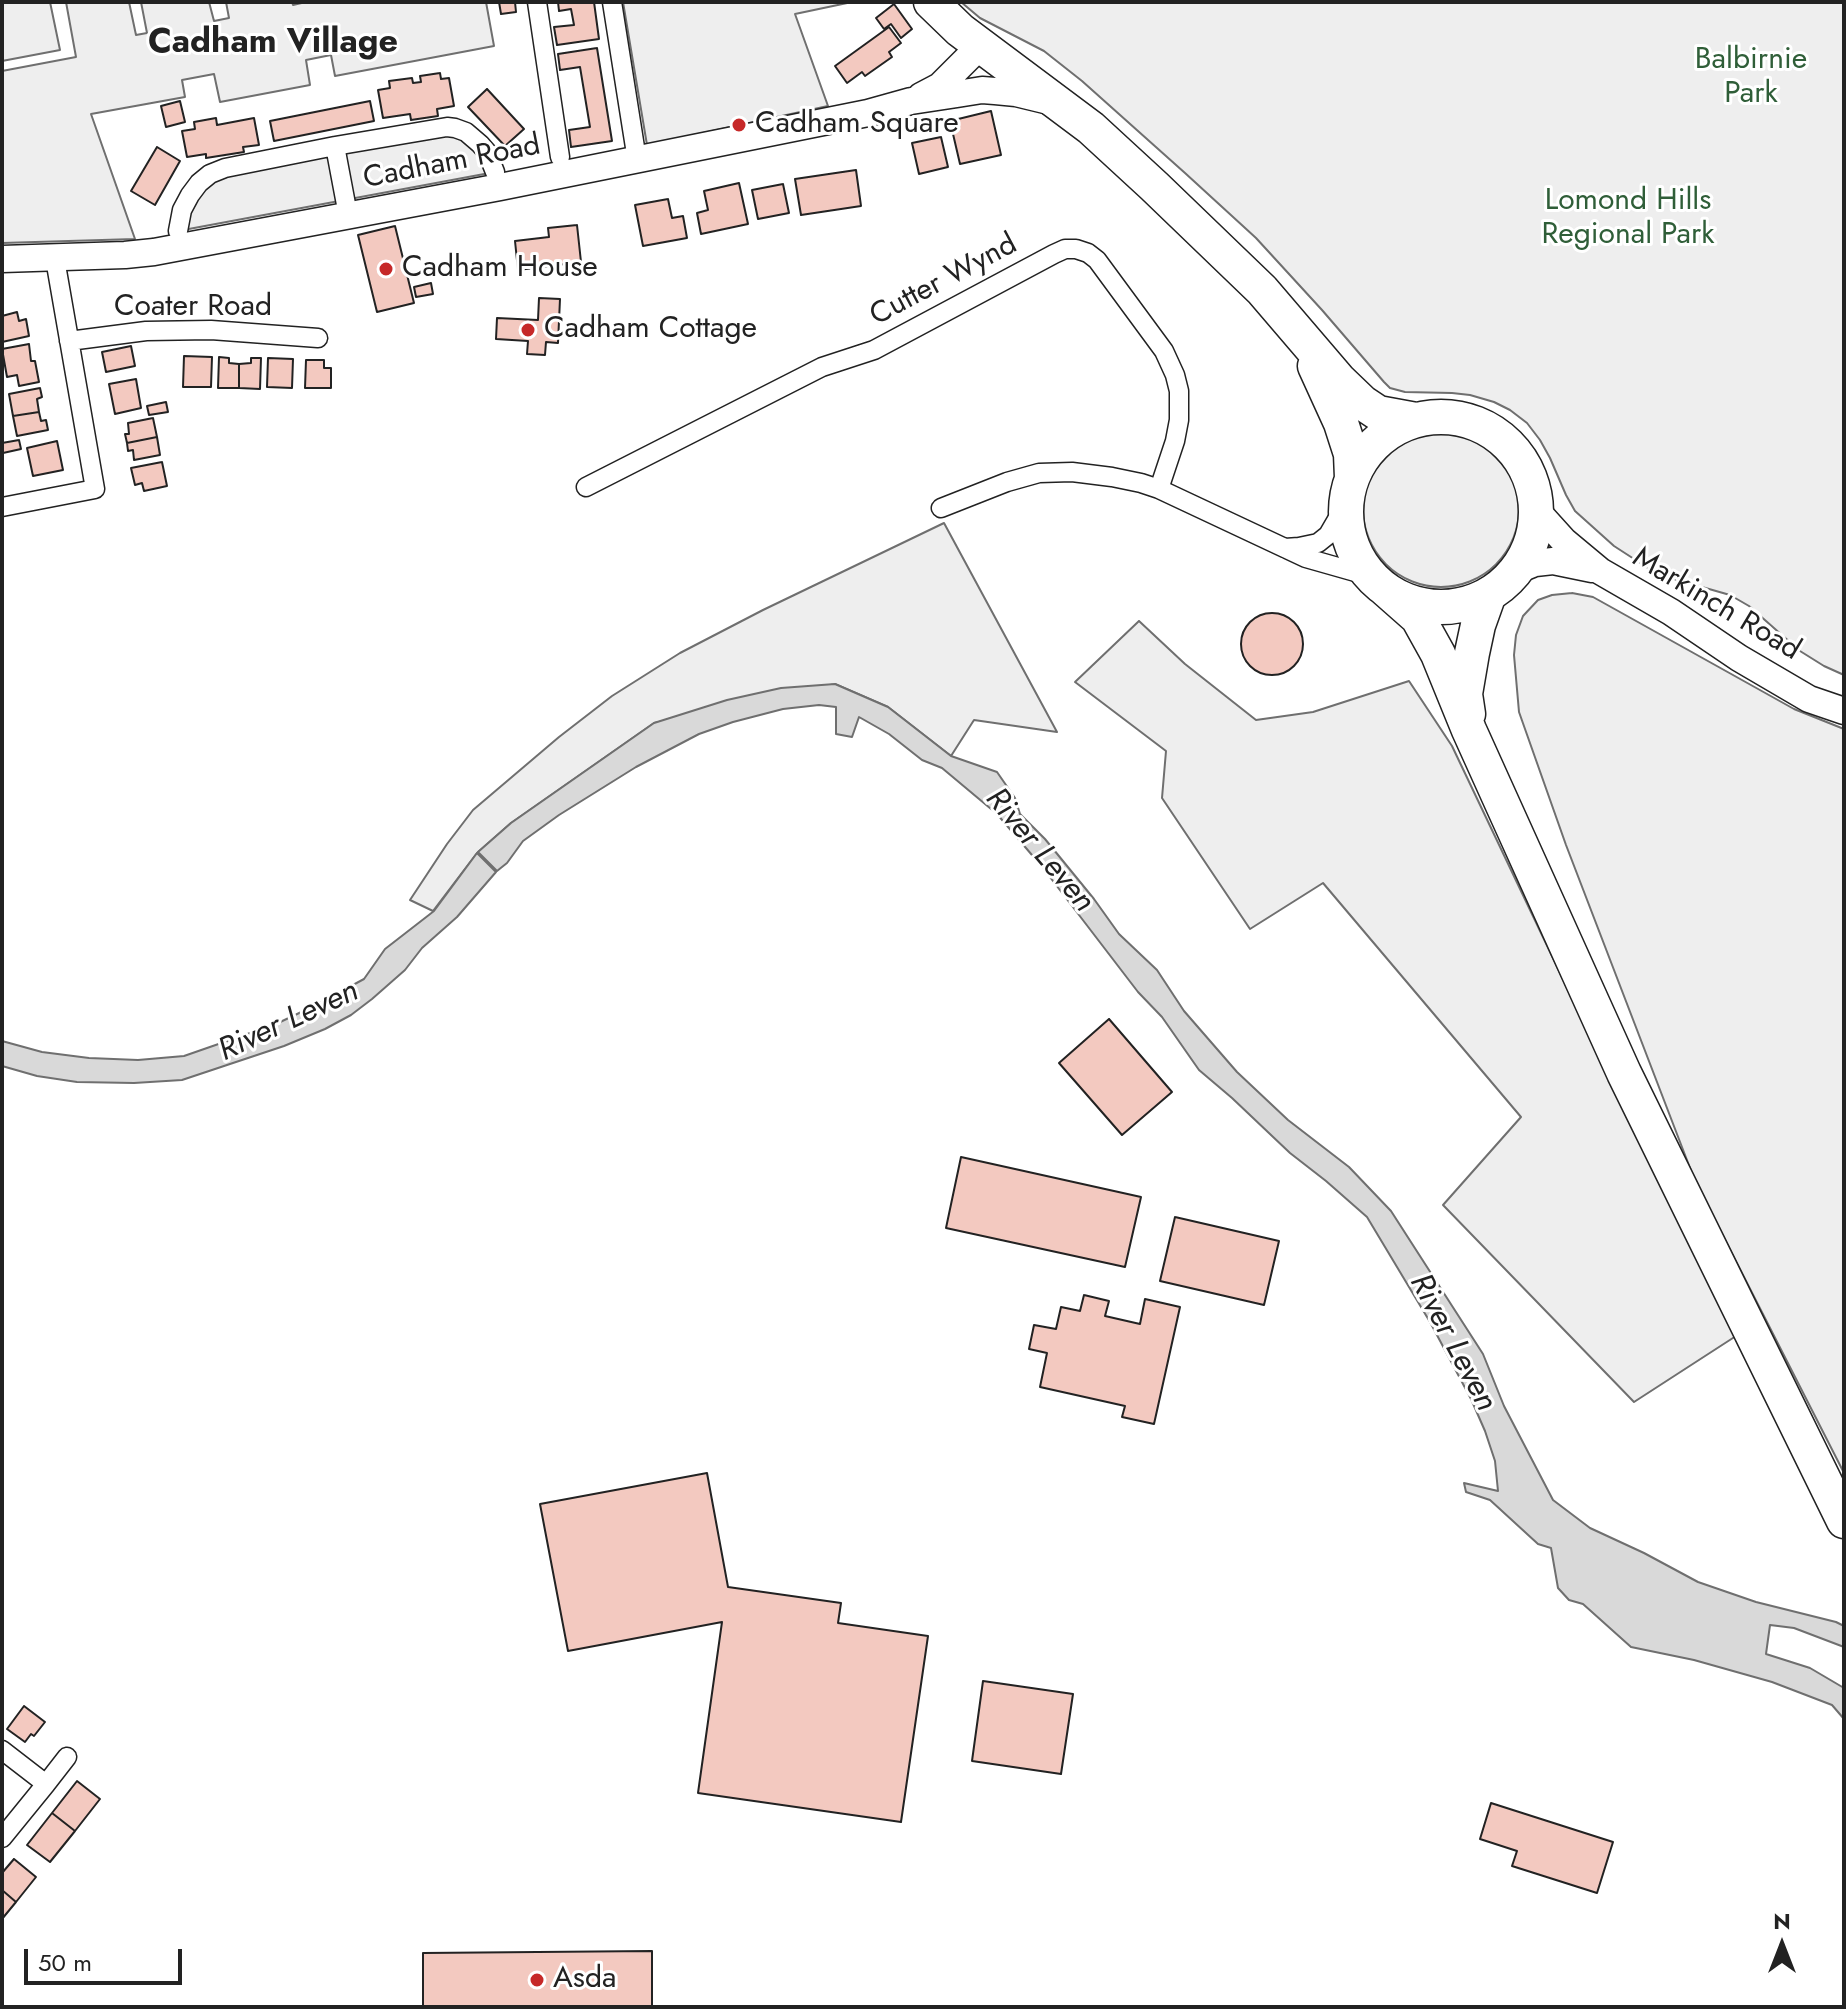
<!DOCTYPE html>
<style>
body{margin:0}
#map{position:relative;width:1846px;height:2009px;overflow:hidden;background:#fff;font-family:Jost,sans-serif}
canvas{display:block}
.frame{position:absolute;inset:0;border:4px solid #222;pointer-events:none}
.north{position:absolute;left:1742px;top:1905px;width:80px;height:80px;-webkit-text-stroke:6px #fff;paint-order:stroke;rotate:0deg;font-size:22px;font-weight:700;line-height:32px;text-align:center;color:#222}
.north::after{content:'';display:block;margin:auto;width:28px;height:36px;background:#222;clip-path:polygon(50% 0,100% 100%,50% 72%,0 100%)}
.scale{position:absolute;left:24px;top:1949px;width:158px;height:36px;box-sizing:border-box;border:4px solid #222;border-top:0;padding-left:10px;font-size:24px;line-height:28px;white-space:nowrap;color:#222;-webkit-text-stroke:6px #fff;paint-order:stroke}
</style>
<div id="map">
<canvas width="1846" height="2009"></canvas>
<div class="frame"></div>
<div class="north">N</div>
<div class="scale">50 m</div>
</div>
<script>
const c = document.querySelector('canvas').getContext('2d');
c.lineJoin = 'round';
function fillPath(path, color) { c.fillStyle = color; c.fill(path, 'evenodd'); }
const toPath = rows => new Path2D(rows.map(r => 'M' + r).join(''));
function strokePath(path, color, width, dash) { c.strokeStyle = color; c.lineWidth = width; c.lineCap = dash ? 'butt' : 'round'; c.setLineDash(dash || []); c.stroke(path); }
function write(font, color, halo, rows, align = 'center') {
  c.font = font + ' Jost,sans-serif'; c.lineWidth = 6; c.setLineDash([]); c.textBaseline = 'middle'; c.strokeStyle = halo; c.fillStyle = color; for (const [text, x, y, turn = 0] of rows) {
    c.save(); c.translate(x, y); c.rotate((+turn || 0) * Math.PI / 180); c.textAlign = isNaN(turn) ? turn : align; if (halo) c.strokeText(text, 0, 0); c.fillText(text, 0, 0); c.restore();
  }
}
const green = toPath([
 [2,2,50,2,60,50,2,61,2,2],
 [66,2,129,2,136,35,147,33,141,2,209,2,214,21,229,18,226,2,292,2,293,5,306,2,486,2,494,46,335,76,331,55,306,60,310,85,220,102,214,74,182,80,185,97,91,114,135,239,2,243,2,71,76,57,66,2],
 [623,2,852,2,795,14,828,106,647,145,623,2],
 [961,2,1844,2,1844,675,1824,666,1800,651,1749,606,1730,595,1674,579,1651,570,1614,546,1575,511,1566,495,1550,458,1540,440,1527,423,1510,410,1494,402,1470,395,1452,393,1405,392,1390,388,1384,382,1322,310,1256,238,1185,173,1082,81,1044,51,980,18,961,2],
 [455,128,495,172,178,231,210,174,455,128],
 '1363 509a78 78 0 1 1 156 0a78 78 0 1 1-156 0Z',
 [944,523,1057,732,974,720,951,756,888,707,835,684,654,723,511,823,477,853,433,911,410,900,447,844,473,810,559,737,612,696,680,653,763,610,944,523],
 [1572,593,1593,597,1794,709,1844,729,1844,1473,1695,1181,1566,845,1519,712,1514,655,1516,635,1523,616,1538,600,1552,595,1572,593],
 [1139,621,1185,664,1256,720,1313,712,1409,681,1452,746,1581,1017,1736,1336,1634,1402,1443,1205,1521,1117,1323,883,1250,929,1162,798,1166,751,1075,682,1139,621]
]);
const water = toPath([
 [835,684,888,707,951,756,997,772,1015,798,1020,814,1045,839,1094,899,1119,934,1157,970,1184,1011,1237,1072,1288,1120,1349,1167,1391,1211,1483,1354,1504,1406,1553,1500,1590,1528,1644,1553,1698,1582,1756,1602,1836,1622,1844,1626,1844,1647,1794,1628,1770,1625,1766,1654,1810,1668,1844,1688,1844,1719,1832,1705,1772,1682,1694,1660,1631,1647,1583,1604,1569,1600,1558,1588,1551,1548,1538,1544,1490,1500,1466,1492,1464,1483,1498,1491,1495,1461,1485,1431,1471,1399,1430,1322,1367,1217,1326,1181,1290,1153,1232,1098,1199,1070,1162,1017,1138,992,1043,868,997,814,942,768,922,760,889,734,859,717,852,737,836,734,836,707,819,705,783,709,733,722,699,734,636,767,559,815,523,841,507,863,497,871,478,852,511,823,654,723,727,700,781,688,835,684],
 [477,853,496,872,457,917,422,948,405,970,372,999,351,1015,325,1029,284,1046,182,1080,134,1083,77,1082,37,1076,2,1066,2,1041,42,1052,89,1058,138,1060,184,1056,276,1024,314,1006,364,979,385,949,434,911,477,853]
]);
const building = toPath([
 [499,2,515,2,516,12,501,14,499,2],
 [558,2,594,2,599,39,557,45,554,27,574,25,571,9,559,11,558,2],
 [894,4,912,29,901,38,891,24,884,29,876,18,894,4],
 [889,27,901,43,889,52,892,57,865,76,862,72,847,83,835,66,889,27],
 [597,48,612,141,571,147,569,130,590,127,580,67,560,70,558,54,597,48],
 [440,73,441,79,449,78,454,106,437,109,438,116,411,120,410,114,383,118,378,90,390,88,389,81,412,78,413,83,421,82,420,76,440,73],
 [487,89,524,129,505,146,468,107,487,89],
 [180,101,185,122,166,127,161,106,180,101],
 [370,101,374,121,274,141,270,121,370,101],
 [991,111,1001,155,960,164,950,121,991,111],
 [216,118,217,125,254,118,259,145,243,147,244,152,206,158,206,154,187,157,182,131,195,129,194,122,216,118],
 [941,137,948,167,919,174,912,143,941,137],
 [157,147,180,161,155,205,131,191,157,147],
 [856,170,861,206,801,215,795,179,856,170],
 [739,183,748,224,701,234,697,213,708,210,704,191,739,183],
 [783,184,789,213,758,219,752,190,783,184],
 [668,199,672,218,683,216,687,238,643,246,635,205,668,199],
 [577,225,581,262,518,270,515,241,549,237,548,228,577,225],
 [395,226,414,303,377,312,358,235,395,226],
 [431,283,433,294,416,297,414,287,431,283],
 [539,298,560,299,558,343,546,342,545,355,527,354,528,341,496,339,497,318,538,320,539,298],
 [17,312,19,321,26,319,29,336,2,342,2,316,17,312],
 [29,344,31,361,35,361,39,382,19,386,17,375,7,377,2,349,29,344],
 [131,346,135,366,106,372,102,352,131,346],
 [184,356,212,357,211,387,183,387,184,356],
 [219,357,229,358,229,363,239,364,239,388,218,388,219,357],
 [251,358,261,358,260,389,239,388,239,364,251,363,251,358],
 [268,358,293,359,292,388,267,387,268,358],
 [306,360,324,360,324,368,331,368,331,388,305,388,306,360],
 [136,379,141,408,115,414,109,384,136,379],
 [40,388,42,397,37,399,39,412,13,416,9,394,40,388],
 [166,402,168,412,149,415,147,406,166,402],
 [39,412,41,421,46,420,48,430,17,436,13,416,39,412],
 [153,418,157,437,127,443,125,434,129,434,128,423,153,418],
 [157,437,160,455,134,460,133,450,128,451,127,443,157,437],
 [19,440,21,449,3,453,2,443,19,440],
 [57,441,63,470,33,476,27,448,57,441],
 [162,462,167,486,144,491,142,483,135,485,131,468,162,462],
 '1241 644a31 31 0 1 1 62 0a31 31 0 1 1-62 0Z',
 [1109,1019,1172,1092,1122,1135,1059,1063,1109,1019],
 [961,1157,1141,1197,1125,1267,946,1228,961,1157],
 [1175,1217,1279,1241,1264,1305,1160,1281,1175,1217],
 [1084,1295,1109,1301,1105,1316,1140,1324,1145,1299,1180,1307,1154,1424,1122,1417,1125,1406,1040,1387,1047,1353,1029,1349,1034,1325,1056,1329,1061,1307,1080,1311,1084,1295],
 [707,1473,728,1587,841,1603,838,1623,928,1636,901,1822,698,1793,722,1622,568,1651,540,1504,707,1473],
 [983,1681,1073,1694,1061,1774,972,1761,983,1681],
 [24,1706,45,1722,34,1736,31,1734,25,1742,7,1729,24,1706],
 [77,1781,100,1799,75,1831,52,1813,77,1781],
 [1491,1803,1613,1842,1597,1893,1512,1866,1517,1851,1480,1839,1491,1803],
 [52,1813,75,1831,50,1862,27,1845,52,1813],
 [14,1859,36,1877,16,1902,2,1890,2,1873,14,1859],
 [2,1890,16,1902,2,1919,2,1890],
 [652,1951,652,2007,423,2007,423,1953,652,1951]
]);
const street = toPath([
 [537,2,560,157],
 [612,2,637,160],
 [335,146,348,215],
 [178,231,182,210,190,195,199,183,210,174,225,168,335,146,447,127,455,128,466,132,480,144,487,152,495,172],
 [69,341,146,331,211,330,318,338],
 [586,487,822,367,874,350,1054,254,1065,249,1076,249,1088,253,1097,260,1164,351,1175,375,1179,391,1179,420,1175,441,1159,489],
 [2,507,95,489,55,259],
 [941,508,1007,482,1039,473,1072,472,1112,477,1141,483,1159,489,1306,558,1373,577],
 [1285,548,1299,547,1318,543,1328,535,1346,504],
 [2,1750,46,1784,2,1838],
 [46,1784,67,1757]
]);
const secondary = toPath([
 [921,96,940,86,980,46],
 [2,259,125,255,154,252,500,187,868,113,911,101,957,94,982,90,995,91,1016,93,1049,101],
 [1536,510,1564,541,1600,571,1671,612,1739,658,1809,699,1844,711],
 [1515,571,1535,563,1553,561,1592,569]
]);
const highway = toPath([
 [931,2,960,30,1091,128,1154,186,1262,290,1339,380,1363,403,1378,413,1416,420],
 [1315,366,1341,423,1351,454,1352,478],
 '1346 512a95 95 0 1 1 190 0a95 95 0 1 1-190 0Z',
 [1384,588,1418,618,1438,654,1469,730,1624,1073,1844,1521],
 [1468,714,1465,694,1472,653,1478,625,1489,594]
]);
const markers = [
 [739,125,8,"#c62828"],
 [386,269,8,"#c62828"],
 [528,330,8,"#c62828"],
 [537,1980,8,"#c62828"]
];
const parkNames = [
 ["Balbirnie",1751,61],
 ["Park",1751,95],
 ["Lomond Hills",1628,202],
 ["Regional Park",1628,236]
];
const poiNames = [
 ["Cadham Square",755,125],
 ["Cadham House",402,269],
 ["Cadham Cottage",544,330],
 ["Asda",553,1980]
];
const streetNames = [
 ["Cadham Road",452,163,-11],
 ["Cutter Wynd",944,281,-28],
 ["Coater Road",193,308],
 ["Markinch Road",1716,605,31]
];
const waterNames = [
 ["River Leven",1039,851,50],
 ["River Leven",289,1022,-25],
 ["River Leven",1452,1343,62]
];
const quarterNames = [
 ["Cadham Village",273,44]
];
fillPath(green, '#eee');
strokePath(green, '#6f6f6f', 2);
fillPath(water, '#d9d9d9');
strokePath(water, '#6f6f6f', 2);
fillPath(building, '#f3c9c0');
strokePath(building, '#222', 2);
strokePath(street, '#222', 21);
strokePath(secondary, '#222', 29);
strokePath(highway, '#222', 37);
strokePath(street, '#fff', 18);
strokePath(secondary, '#fff', 26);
strokePath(highway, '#fff', 34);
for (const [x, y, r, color] of markers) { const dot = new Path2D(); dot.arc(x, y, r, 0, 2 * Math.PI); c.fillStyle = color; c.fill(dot); strokePath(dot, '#fff', 3); }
write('30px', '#2f5e38', '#fff', parkNames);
write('30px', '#222', '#fff', poiNames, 'left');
write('30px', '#222', '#fff', streetNames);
write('italic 32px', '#222', '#fff', waterNames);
write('bold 34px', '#222', '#fff', quarterNames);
</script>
